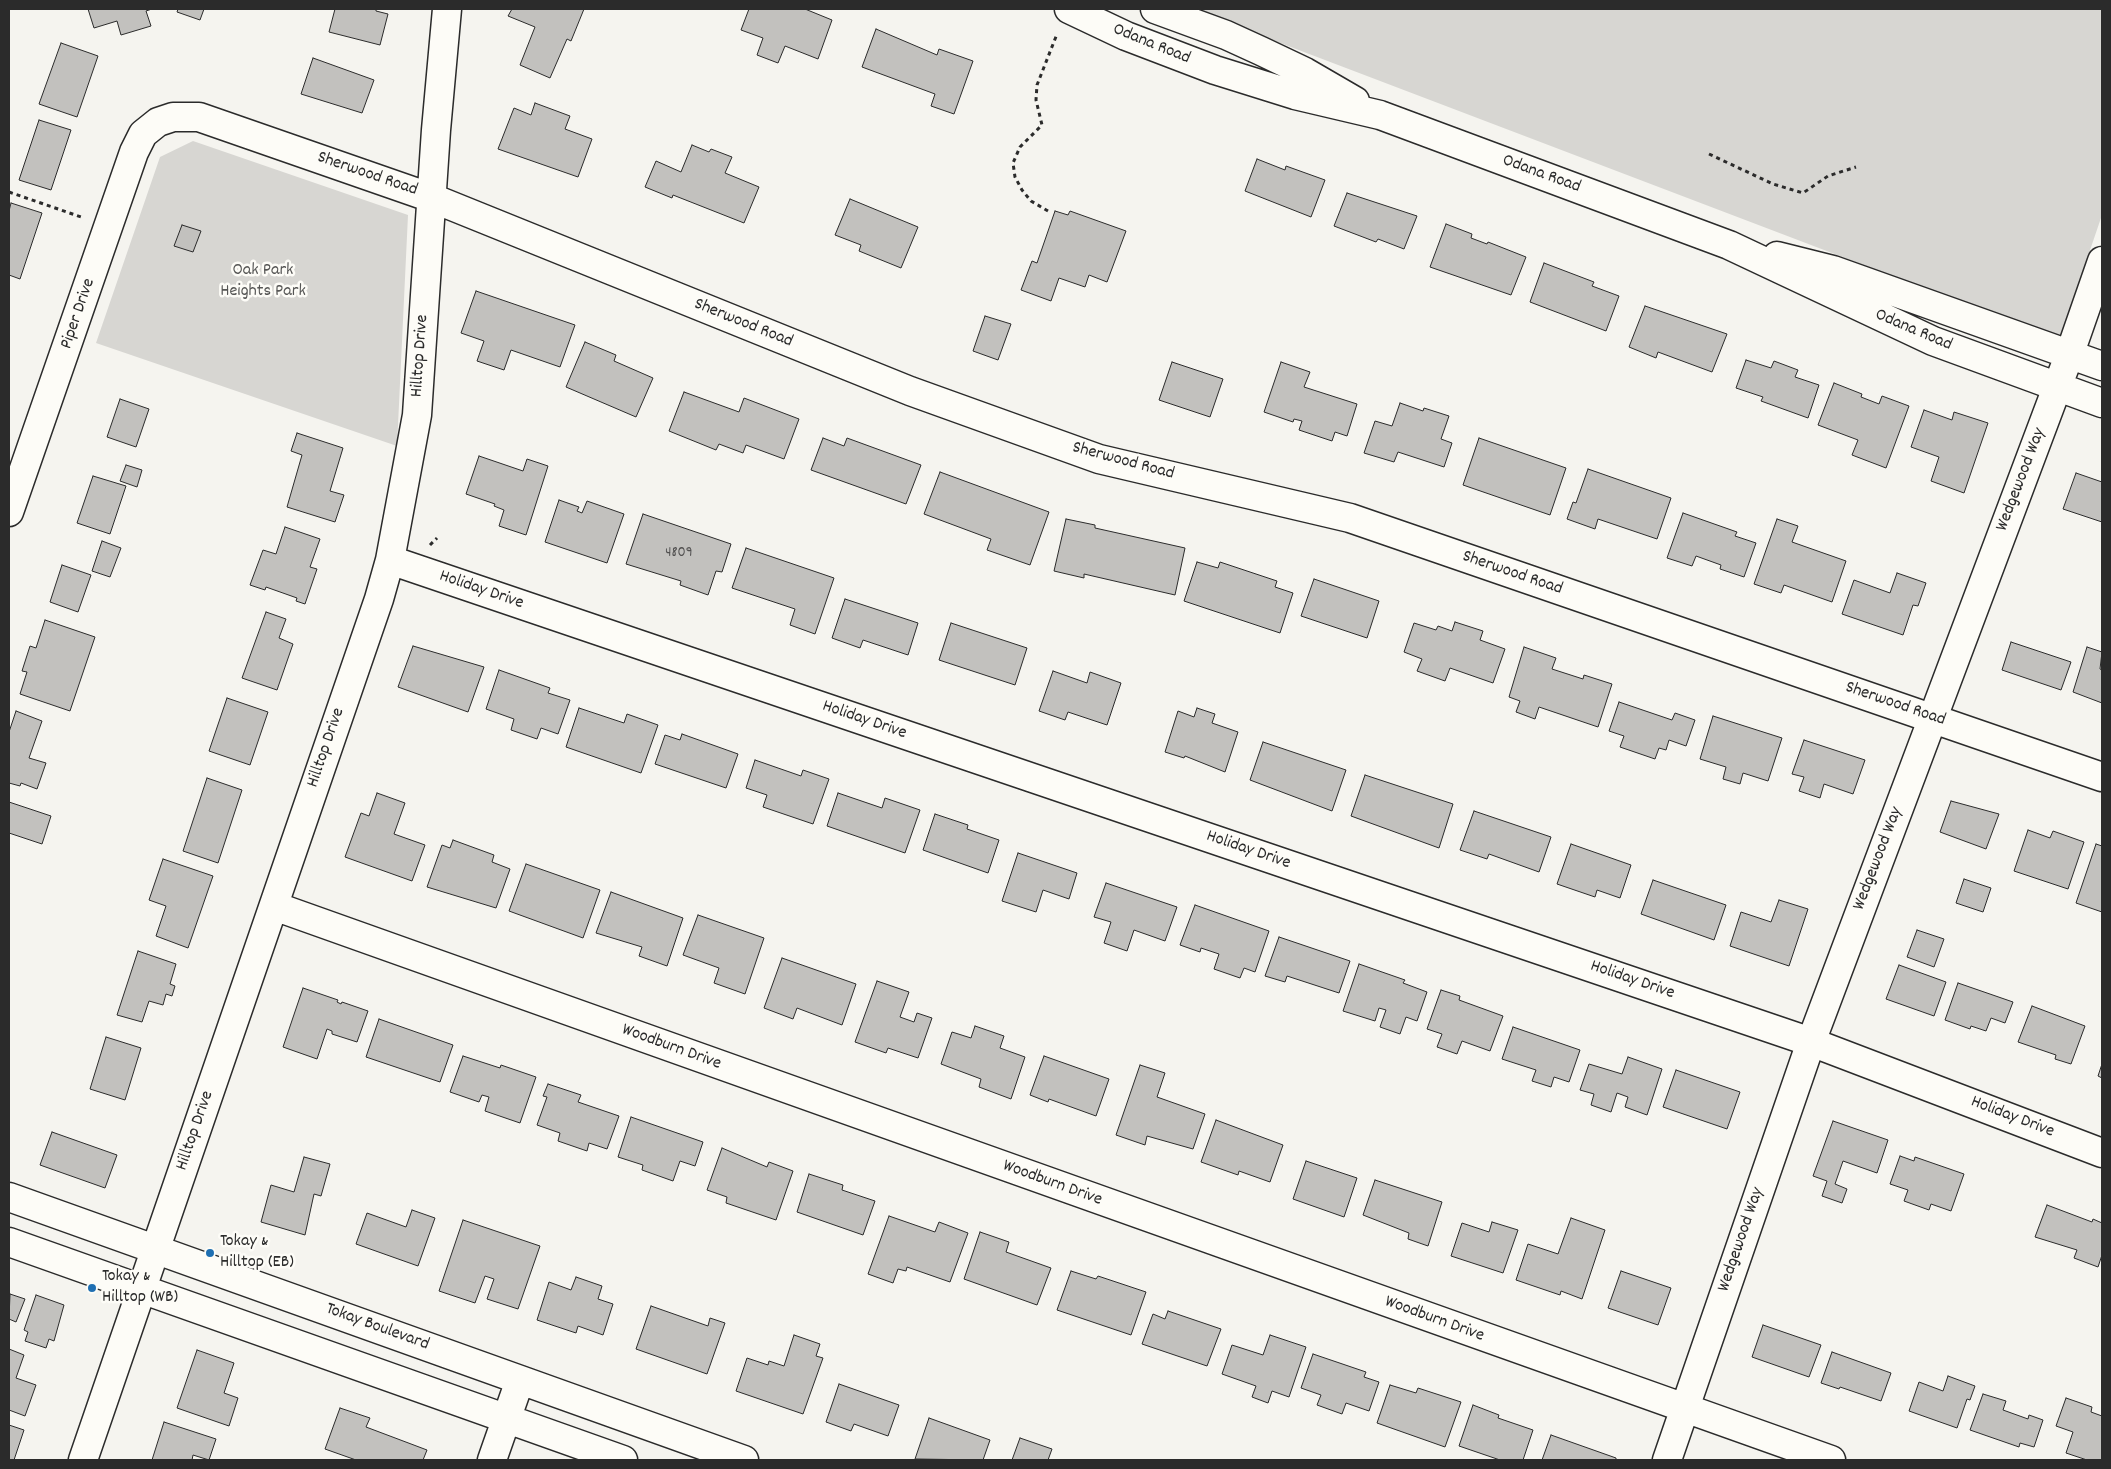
<!DOCTYPE html>
<style>
body{margin:0}
#map{position:relative;width:2111px;height:1469px;overflow:hidden;background:#f5f4ef;font-family:Dekko,sans-serif}
canvas{display:block}
.frame{position:absolute;inset:0;border:10px solid #2b2b2b;pointer-events:none}
</style>
<div id="map">
<canvas width="2111" height="1469"></canvas>
<div class="frame"></div>
</div>
<script>
const c = document.querySelector('canvas').getContext('2d');
c.lineJoin = 'round';
function fillPath(path, color) { c.fillStyle = color; c.fill(path, 'evenodd'); }
const toPath = rows => new Path2D(rows.map(r => 'M' + r).join(''));
function strokePath(path, color, width, dash) { c.strokeStyle = color; c.lineWidth = width; c.lineCap = dash ? 'butt' : 'round'; c.setLineDash(dash || []); c.stroke(path); }
function write(font, color, halo, rows, align = 'center') {
  c.font = font + ' Dekko,sans-serif'; c.lineWidth = 5; c.setLineDash([]); c.textBaseline = 'middle'; c.strokeStyle = halo; c.fillStyle = color; for (const [text, x, y, turn = 0] of rows) {
    c.save(); c.translate(x, y); c.rotate((+turn || 0) * Math.PI / 180); c.textAlign = isNaN(turn) ? turn : align; if (halo) c.strokeText(text, 0, 0); c.fillText(text, 0, 0); c.restore();
  }
}
const green = toPath([
 [1191,9,2102,9,2102,215,2060,338,1966,304],
 [193,141,408,215,397,446,96,343,160,157]
]);
const building = toPath([
 [88,9,152,9,146,11,151,26,121,35,117,21,94,28,88,9],
 [178,9,204,9,200,20,177,12,178,9],
 [335,9,376,9,376,11,388,14,380,45,329,32,335,9],
 [512,9,584,9,571,41,567,39,550,78,520,65,535,27,508,16,512,9],
 [749,9,805,9,832,20,818,59,785,46,778,63,757,55,763,38,741,30,749,9],
 [876,29,937,55,939,49,973,61,954,114,931,106,935,94,862,67,876,29],
 [61,43,98,56,77,117,39,104,61,43],
 [313,58,374,80,362,113,301,94,313,58],
 [535,103,570,116,565,129,592,139,578,177,498,149,514,108,531,115,535,103],
 [39,120,71,130,51,190,19,180,39,120],
 [692,145,709,152,711,149,732,157,725,173,759,187,744,223,673,195,672,198,645,187,656,161,681,172,692,145],
 [1257,159,1285,170,1286,166,1325,180,1311,217,1245,191,1257,159],
 [1347,193,1417,216,1404,249,1378,239,1376,242,1334,226,1347,193],
 [850,199,918,227,901,268,859,251,861,245,835,235,850,199],
 [11,203,42,213,20,279,9,275,9,211,11,203],
 [1055,211,1068,215,1070,211,1126,231,1107,282,1089,275,1085,287,1059,278,1051,301,1021,290,1032,261,1037,263,1055,211],
 [1446,224,1472,234,1471,238,1487,244,1488,242,1526,257,1511,295,1430,267,1446,224],
 [182,225,201,231,193,252,174,246,182,225],
 [1544,263,1594,282,1592,286,1619,296,1606,331,1530,302,1544,263],
 [476,291,575,325,560,367,511,350,504,370,477,361,484,341,461,333,476,291],
 [1645,306,1727,334,1712,372,1658,352,1656,358,1629,347,1645,306],
 [985,316,1011,324,998,360,973,351,985,316],
 [585,342,616,355,614,361,653,378,636,417,566,387,585,342],
 [1746,360,1771,368,1774,361,1798,370,1795,377,1819,385,1808,418,1761,401,1763,397,1736,388,1746,360],
 [1172,362,1223,379,1210,417,1159,400,1172,362],
 [1281,362,1310,372,1304,387,1357,404,1347,436,1335,432,1332,441,1299,430,1302,421,1294,419,1293,422,1264,412,1281,362],
 [1834,383,1862,394,1861,397,1879,404,1882,396,1909,406,1886,468,1852,455,1858,440,1818,425,1834,383],
 [684,392,739,412,744,398,799,419,784,459,746,445,743,453,719,444,716,450,669,431,684,392],
 [120,399,149,409,136,447,107,437,120,399],
 [1400,403,1423,411,1424,408,1449,416,1441,439,1452,443,1444,467,1398,452,1394,462,1364,453,1375,421,1392,426,1400,403],
 [1924,410,1952,420,1954,412,1988,423,1964,493,1931,481,1939,457,1911,447,1924,410],
 [297,433,343,448,330,491,344,495,335,522,287,507,302,455,291,451,297,433],
 [823,438,844,446,847,438,921,465,906,504,811,470,823,438],
 [1479,438,1566,468,1550,515,1463,485,1479,438],
 [479,456,523,471,527,459,548,466,526,535,499,526,504,510,494,506,495,504,466,494,479,456],
 [126,465,142,470,137,487,120,481,126,465],
 [1588,469,1671,498,1657,539,1598,519,1595,529,1567,519,1573,502,1576,503,1588,469],
 [940,472,1049,512,1030,565,987,550,991,539,924,514,940,472],
 [2076,473,2102,482,2102,522,2063,509,2076,473],
 [93,476,126,486,110,534,77,523,93,476],
 [559,500,579,507,577,511,582,513,587,501,624,514,607,563,545,542,559,500],
 [1683,513,1737,532,1735,536,1756,543,1744,577,1720,569,1721,565,1696,556,1692,566,1667,558,1683,513],
 [643,514,731,544,722,572,716,571,708,595,680,585,681,581,626,564,643,514],
 [1066,519,1095,525,1095,528,1185,548,1175,595,1084,574,1084,578,1054,571,1066,519],
 [1777,519,1798,526,1792,542,1846,561,1832,602,1784,585,1781,593,1754,584,1777,519],
 [285,527,320,539,310,567,317,569,305,604,296,601,297,598,266,587,265,590,250,585,263,550,276,554,285,527],
 [102,541,121,548,110,577,92,571,102,541],
 [746,548,834,578,815,634,790,625,795,609,732,588,746,548],
 [1197,562,1218,568,1220,562,1277,581,1275,587,1293,593,1280,633,1184,601,1197,562],
 [62,565,91,575,78,612,50,602,62,565],
 [1897,573,1926,583,1918,606,1913,605,1903,635,1842,614,1854,580,1890,593,1897,573],
 [1314,579,1379,601,1367,638,1301,616,1314,579],
 [845,599,918,623,908,655,863,640,860,648,832,638,845,599],
 [266,612,286,619,279,638,293,644,277,690,242,678,266,612],
 [45,620,95,637,70,711,20,694,27,672,22,671,30,646,36,648,45,620],
 [1455,622,1483,631,1480,640,1505,649,1493,683,1450,668,1445,681,1417,671,1422,659,1404,652,1414,623,1436,630,1438,626,1452,631,1455,622],
 [951,623,1027,648,1015,685,939,660,951,623],
 [2011,642,2071,662,2061,690,2002,670,2011,642],
 [413,646,484,667,468,712,398,687,413,646],
 [1524,647,1556,658,1552,669,1583,679,1584,675,1612,684,1598,727,1539,707,1535,719,1516,712,1520,701,1509,697,1524,647],
 [2087,647,2102,652,2100,669,2102,670,2102,703,2073,692,2087,647],
 [499,670,550,688,548,693,570,700,558,734,541,728,537,739,511,730,514,719,486,709,499,670],
 [1053,671,1087,683,1090,672,1121,683,1107,725,1068,712,1065,720,1039,711,1053,671],
 [227,698,268,712,250,765,209,751,227,698],
 [1619,702,1672,720,1675,713,1695,720,1686,746,1669,740,1666,750,1659,748,1655,759,1620,747,1624,736,1609,731,1619,702],
 [579,708,624,723,627,714,658,725,641,773,566,747,579,708],
 [1197,708,1215,714,1212,723,1238,732,1225,772,1185,756,1184,758,1165,752,1178,711,1194,717,1197,708],
 [16,711,42,721,29,758,46,763,37,789,21,783,20,786,9,783,9,732,16,711],
 [1713,716,1782,738,1768,781,1743,773,1740,784,1723,779,1726,767,1700,759,1713,716],
 [682,734,738,754,726,788,655,764,665,735,680,740,682,734],
 [1804,740,1865,760,1853,794,1824,784,1820,798,1799,791,1804,777,1792,774,1804,740],
 [1263,742,1346,770,1332,811,1250,780,1263,742],
 [755,760,801,776,803,770,829,779,813,824,763,807,767,795,746,788,755,760],
 [1365,775,1453,804,1439,848,1351,816,1365,775],
 [207,778,242,790,218,863,183,851,207,778],
 [377,793,405,803,394,834,425,845,412,881,345,857,361,813,369,816,377,793],
 [838,793,882,808,885,798,920,810,905,853,827,826,838,793],
 [1951,801,1999,814,1986,849,1940,832,1951,801],
 [9,802,51,816,42,844,9,833,9,802],
 [1474,811,1551,837,1539,872,1489,854,1487,859,1460,850,1474,811],
 [935,814,968,825,967,829,999,840,988,873,923,850,935,814],
 [2028,830,2050,838,2053,831,2084,842,2068,889,2014,871,2028,830],
 [453,840,494,855,492,862,510,869,496,908,427,887,442,845,450,848,453,840],
 [1571,844,1631,865,1620,898,1597,890,1595,897,1557,884,1571,844],
 [2096,844,2102,846,2102,912,2076,903,2096,844],
 [1018,853,1077,873,1069,899,1043,890,1036,912,1002,901,1018,853],
 [163,859,213,876,188,948,156,936,166,906,149,900,163,859],
 [526,864,600,890,583,938,509,911,526,864],
 [1964,879,1991,888,1983,912,1956,903,1964,879],
 [1653,880,1726,905,1714,940,1641,914,1653,880],
 [1106,883,1177,907,1165,941,1134,930,1127,951,1104,943,1111,922,1094,917,1106,883],
 [611,892,683,918,667,966,639,956,642,947,596,933,611,892],
 [1779,900,1808,909,1789,966,1730,946,1741,912,1771,922,1779,900],
 [1195,905,1269,931,1255,972,1244,968,1240,978,1214,969,1219,954,1201,948,1200,952,1180,945,1195,905],
 [698,915,764,938,745,994,714,983,719,968,683,955,698,915],
 [1917,930,1944,939,1934,967,1907,957,1917,930],
 [1279,937,1350,961,1339,993,1287,976,1285,982,1265,976,1279,937],
 [138,951,176,964,170,984,175,986,172,996,166,994,163,1005,149,1001,142,1022,117,1015,138,951],
 [782,958,856,984,842,1025,797,1008,793,1019,764,1008,782,958],
 [1359,964,1405,980,1403,983,1427,992,1417,1021,1406,1017,1400,1034,1380,1027,1386,1010,1379,1008,1375,1021,1343,1011,1359,964],
 [1899,965,1946,982,1934,1016,1886,999,1899,965],
 [877,981,909,992,900,1017,914,1022,917,1013,932,1018,918,1058,888,1048,886,1053,855,1042,877,981],
 [1958,983,2013,1002,2005,1023,1991,1018,1986,1031,1971,1026,1970,1029,1945,1020,1958,983],
 [303,988,338,1000,337,1002,341,1004,342,1002,368,1011,357,1042,332,1034,332,1031,327,1029,317,1059,283,1047,303,988],
 [1441,990,1460,996,1459,1000,1503,1016,1490,1051,1462,1041,1457,1054,1437,1047,1442,1034,1427,1029,1441,990],
 [2032,1006,2085,1026,2071,1064,2055,1059,2056,1055,2018,1042,2032,1006],
 [379,1019,453,1045,440,1082,366,1057,379,1019],
 [975,1026,1004,1036,1000,1048,1025,1057,1011,1099,979,1087,981,1079,941,1064,952,1032,971,1038,975,1026],
 [1513,1027,1580,1050,1569,1082,1554,1077,1551,1087,1532,1081,1536,1070,1502,1059,1513,1027],
 [106,1037,141,1048,125,1100,90,1089,106,1037],
 [463,1056,500,1068,501,1065,536,1077,520,1123,485,1111,489,1097,482,1095,479,1102,450,1092,463,1056],
 [1044,1056,1109,1079,1096,1116,1049,1099,1048,1102,1030,1095,1044,1056],
 [1628,1057,1662,1069,1647,1115,1625,1107,1628,1097,1617,1093,1611,1112,1591,1105,1594,1094,1580,1090,1589,1064,1622,1074,1628,1057],
 [2102,1064,2102,1078,2098,1076,2102,1064],
 [1140,1065,1165,1073,1157,1097,1205,1114,1193,1149,1147,1136,1145,1145,1116,1135,1140,1065],
 [1676,1070,1740,1092,1727,1129,1663,1107,1676,1070],
 [548,1084,581,1095,578,1102,619,1116,607,1149,589,1143,587,1151,558,1141,560,1133,537,1125,547,1097,543,1096,548,1084],
 [631,1117,703,1142,695,1166,680,1161,673,1181,642,1170,643,1165,618,1157,631,1117],
 [1216,1120,1283,1145,1270,1182,1239,1171,1238,1175,1201,1162,1216,1120],
 [1833,1121,1888,1140,1877,1173,1843,1161,1835,1184,1847,1189,1842,1203,1822,1196,1827,1181,1813,1176,1833,1121],
 [52,1132,117,1155,105,1188,40,1165,52,1132],
 [722,1148,767,1167,769,1162,793,1171,776,1220,726,1203,727,1197,707,1190,722,1148],
 [1900,1156,1914,1161,1915,1157,1964,1174,1951,1211,1931,1204,1929,1210,1904,1201,1908,1190,1890,1184,1900,1156],
 [304,1157,330,1164,321,1196,314,1194,305,1235,261,1222,271,1185,294,1192,304,1157],
 [1306,1161,1357,1178,1344,1217,1293,1199,1306,1161],
 [809,1174,843,1185,842,1190,875,1201,863,1235,797,1212,809,1174],
 [1375,1180,1442,1202,1428,1246,1408,1239,1409,1233,1363,1215,1375,1180],
 [2047,1205,2092,1222,2093,1219,2102,1223,2102,1255,2098,1267,2074,1258,2077,1250,2035,1237,2047,1205],
 [412,1210,435,1218,418,1266,356,1244,367,1213,406,1227,412,1210],
 [889,1216,935,1232,939,1222,968,1233,950,1282,907,1267,906,1271,898,1269,893,1283,868,1274,889,1216],
 [1571,1218,1605,1230,1582,1299,1561,1291,1560,1295,1516,1280,1528,1244,1558,1254,1571,1218],
 [463,1220,540,1246,518,1309,487,1299,494,1279,485,1276,475,1303,439,1291,463,1220],
 [1492,1222,1518,1230,1503,1273,1451,1256,1462,1223,1489,1232,1492,1222],
 [980,1232,1009,1242,1006,1252,1051,1268,1037,1305,964,1279,980,1232],
 [1071,1271,1096,1279,1098,1276,1146,1292,1131,1335,1057,1310,1071,1271],
 [1621,1271,1671,1288,1658,1325,1608,1308,1621,1271],
 [576,1277,602,1286,598,1299,613,1304,603,1335,578,1326,576,1333,537,1320,549,1282,571,1290,576,1277],
 [10,1294,25,1299,16,1322,9,1319,10,1294],
 [36,1295,64,1305,54,1341,49,1339,46,1348,25,1341,28,1332,24,1330,36,1295],
 [651,1306,708,1326,710,1318,725,1323,707,1374,636,1349,651,1306],
 [1168,1311,1221,1329,1207,1366,1142,1344,1153,1314,1165,1319,1168,1311],
 [1763,1325,1821,1345,1809,1377,1752,1357,1763,1325],
 [794,1335,820,1344,816,1356,823,1358,803,1414,736,1391,747,1358,768,1365,769,1361,784,1366,794,1335],
 [1270,1335,1306,1347,1289,1397,1272,1391,1268,1403,1252,1397,1256,1386,1222,1374,1232,1345,1263,1355,1270,1335],
 [9,1349,24,1355,16,1378,36,1385,25,1416,9,1410,9,1349],
 [197,1350,234,1363,224,1393,238,1398,229,1426,177,1408,197,1350],
 [1832,1352,1891,1373,1881,1401,1840,1387,1839,1389,1821,1383,1832,1352],
 [1313,1354,1366,1372,1364,1377,1379,1382,1369,1411,1346,1403,1342,1414,1317,1405,1321,1395,1301,1388,1313,1354],
 [1948,1376,1975,1386,1970,1400,1967,1399,1957,1428,1909,1411,1919,1382,1943,1391,1948,1376],
 [839,1384,899,1405,888,1436,854,1424,851,1431,826,1422,839,1384],
 [1390,1385,1416,1393,1418,1388,1461,1402,1445,1447,1377,1423,1390,1385],
 [1983,1394,2006,1401,2003,1410,2028,1419,2029,1415,2043,1420,2034,1447,2020,1443,2019,1447,1970,1430,1983,1394],
 [2066,1398,2092,1407,2091,1412,2102,1416,2102,1460,2087,1460,2066,1453,2073,1432,2056,1426,2066,1398],
 [1473,1405,1499,1415,1498,1418,1533,1430,1523,1460,1500,1460,1459,1446,1473,1405],
 [340,1408,370,1418,366,1427,427,1450,423,1460,356,1460,325,1449,340,1408],
 [929,1418,990,1440,983,1460,915,1459,929,1418],
 [164,1422,216,1439,209,1460,193,1455,192,1460,152,1460,164,1422],
 [9,1425,24,1430,14,1460,9,1460,9,1425],
 [1551,1435,1616,1458,1616,1460,1542,1460,1551,1435],
 [1020,1438,1052,1449,1048,1460,1012,1460,1020,1438]
]);
const path = toPath([
 [1709,154,1773,184,1803,193,1828,176,1856,167],
 [9,192,84,218],
 [1048,211,1031,201,1022,190,1015,177,1013,163,1020,147,1042,125,1036,100,1037,85,1057,34],
 [430,545,437,538]
]);
const minor = toPath([
 [1069,9,1126,36,1215,70,1295,95,1380,115,1729,245,1933,341,2102,403],
 [1155,9,1226,35,1261,51,1305,72,1355,101],
 [1777,256,1833,270,2102,366],
 [9,512,134,152,143,134,158,122,173,117,199,117,432,198,910,391,1099,459,1350,518,2102,777],
 [390,560,1811,1042,2102,1153],
 [274,906,1831,1460],
 [9,1197,744,1460],
 [9,1242,623,1460],
 [83,1460,379,599,390,560,417,415,436,130,447,9],
 [492,1460,520,1380],
 [1667,1460,1811,1042,2070,353,2102,261]
]);
const markers = [
 [210,1253,5,"#1f6fb2"],
 [92,1288,5,"#1f6fb2"]
];
const numberNames = [
 ["4809",679,554]
];
const streetNames = [
 ["Odana Road",1151,45,22],
 ["Sherwood Road",367,175,19],
 ["Odana Road",1541,175,20],
 ["Piper Drive",79,314,-71],
 ["Sherwood Road",743,324,22],
 ["Odana Road",1913,331,23],
 ["Hilltop Drive",421,356,-86],
 ["Sherwood Road",1123,462,15],
 ["Wedgewood Way",2022,480,-69],
 ["Sherwood Road",1512,574,19],
 ["Holiday Drive",481,591,19],
 ["Sherwood Road",1895,705,19],
 ["Holiday Drive",864,721,19],
 ["Hilltop Drive",327,748,-71],
 ["Holiday Drive",1248,851,19],
 ["Wedgewood Way",1879,859,-69],
 ["Holiday Drive",1632,981,19],
 ["Woodburn Drive",671,1048,20],
 ["Holiday Drive",2012,1118,21],
 ["Hilltop Drive",196,1131,-71],
 ["Woodburn Drive",1052,1184,20],
 ["Wedgewood Way",1742,1240,-71],
 ["Woodburn Drive",1434,1320,20],
 ["Tokay Boulevard",377,1328,20]
];
const parkNames = [
 ["Oak Park",263,272],
 ["Heights Park",263,293]
];
const poiNames = [
 ["Tokay &",220,1243],
 ["Hilltop (EB)",220,1264],
 ["Tokay &",102,1278],
 ["Hilltop (WB)",102,1299]
];
fillPath(green, '#d7d6d2');
fillPath(building, '#c2c1be');
strokePath(building, '#2b2b2b', 1);
strokePath(minor, '#2b2b2b', 31);
strokePath(path, '#2b2b2b', 3, [4, 4]);
strokePath(minor, '#fdfcf7', 28);
for (const [x, y, r, color] of markers) { const dot = new Path2D(); dot.arc(x, y, r, 0, 2 * Math.PI); c.fillStyle = color; c.fill(dot); strokePath(dot, '#fdfcf7', 2); }
write('15px', '#515050', null, numberNames);
write('18px', '#2b2b2b', '#fdfcf7', streetNames);
write('18px', '#565655', '#fdfcf7', parkNames);
write('18px', '#2b2b2b', '#fdfcf7', poiNames, 'left');
</script>
